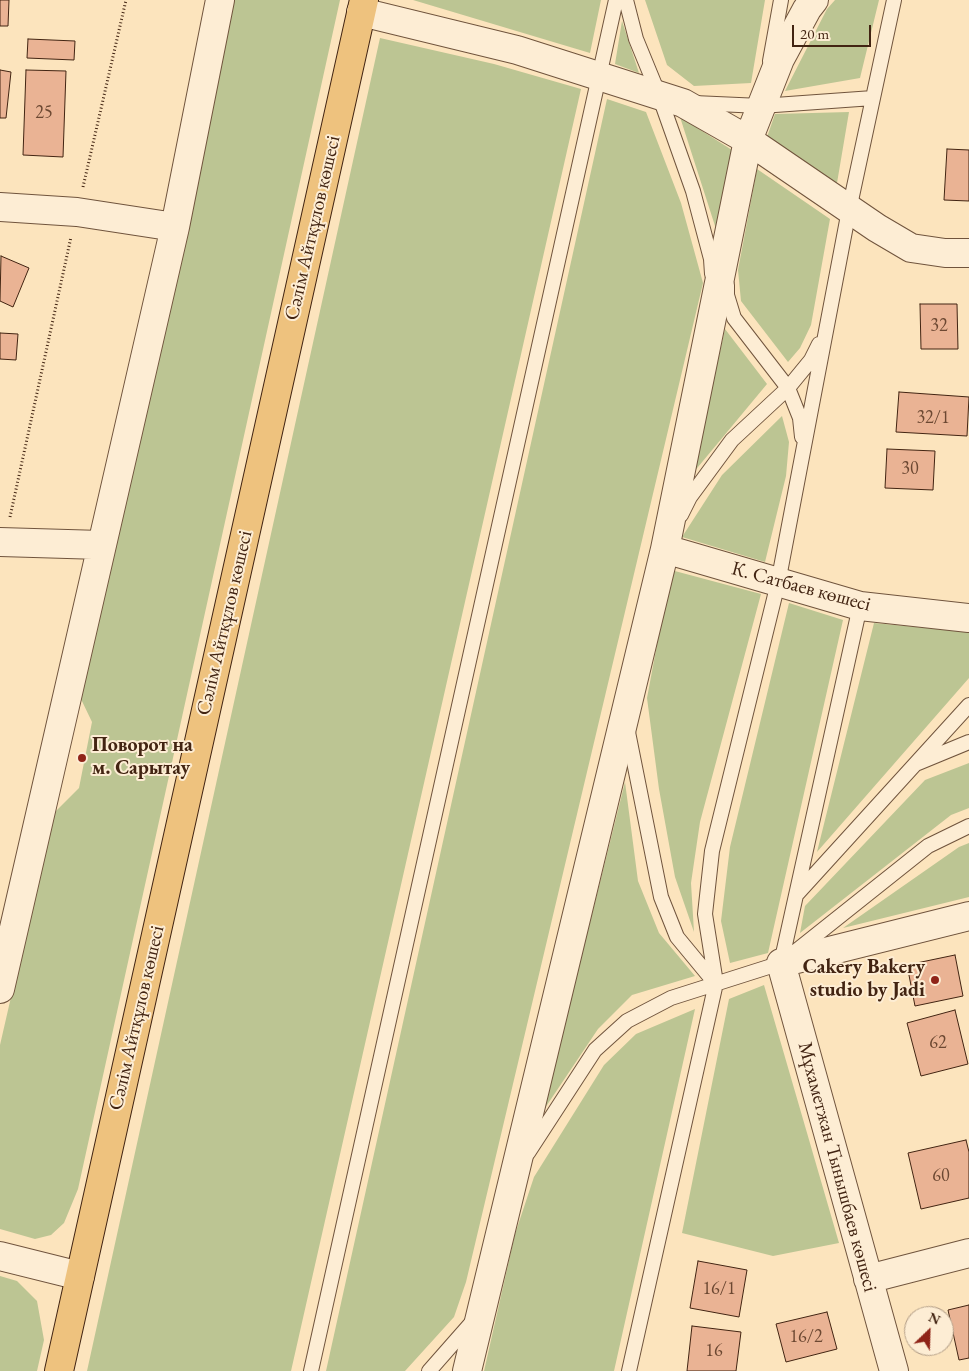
<!DOCTYPE html>
<meta charset="utf-8">
<style>
body{margin:0}
#map{position:relative;width:969px;height:1371px;overflow:hidden;background:#fce4bd;font-family:"EB Garamond",serif}
canvas{display:block}
.north{position:absolute;left:904px;top:1306px;width:50px;height:50px;box-sizing:border-box;background:#fdedd4;border:1px solid #b29d86;border-radius:50%;rotate:24deg;font-size:14px;font-weight:700;line-height:20px;text-align:center;color:#422412}
.north::after{content:'';display:block;margin:auto;width:18px;height:22px;background:#8f2418;clip-path:polygon(50% 0,100% 100%,50% 72%,0 100%)}
.scale{position:absolute;left:792px;top:25px;width:79px;height:22px;box-sizing:border-box;border:2px solid #422412;border-top:0;padding-left:6px;font-size:15px;line-height:18px;white-space:nowrap;color:#422412;-webkit-text-stroke:4px #fdedd4;paint-order:stroke}
</style>
<div id="map">
<canvas width="969" height="1371"></canvas>
<div class="north">N</div>
<div class="scale">20 m</div>
</div>
<script>
const c = document.querySelector('canvas').getContext('2d');
c.lineJoin = 'round';
function fillPath(path, color) { c.fillStyle = color; c.fill(path, 'evenodd'); }
const toPath = rows => new Path2D(rows.map(r => 'M' + r).join(''));
function strokePath(path, color, width, dash) { c.strokeStyle = color; c.lineWidth = width; c.lineCap = dash ? 'butt' : 'round'; c.setLineDash(dash || []); c.stroke(path); }
function write(font, color, halo, rows, align = 'center') {
  c.font = font + ' "EB Garamond",serif'; c.lineWidth = 4; c.setLineDash([]); c.textBaseline = 'middle'; c.strokeStyle = halo; c.fillStyle = color; for (const [text, x, y, turn = 0] of rows) {
    c.save(); c.translate(x, y); c.rotate((+turn || 0) * Math.PI / 180); c.textAlign = isNaN(turn) ? turn : align; if (halo) c.strokeText(text, 0, 0); c.fillText(text, 0, 0); c.restore();
  }
}
const green = toPath([
 [233,0,340,0,78,1189,64,1223,51,1235,35,1239,0,1229,0,1045,53,814,79,788,92,722,80,697],
 [413,0,601,0,590,53],
 [645,0,765,0,751,83,694,86,667,65],
 [835,0,879,0,860,78,785,91,827,9],
 [622,21,639,73,615,64],
 [380,38,494,64,581,89,291,1371,87,1371],
 [607,99,646,112,681,203,703,283,466,1282,454,1317,405,1371,326,1371],
 [849,112,837,183,766,140,775,114],
 [680,117,732,150,716,229],
 [757,169,830,219,811,325,800,348,788,362,741,301,738,270],
 [725,329,767,384,693,473],
 [782,416,789,442,786,476,765,562,682,537,722,475],
 [671,570,761,594,700,822,691,883,694,932,675,877,659,789,647,698],
 [789,603,843,620,768,953,730,963,721,921,730,847],
 [874,623,969,632,969,678,817,852],
 [969,763,969,808,951,815,800,933,805,906,925,780],
 [625,782,638,881,659,933,695,976,632,995,598,1029,543,1111],
 [969,843,969,897,843,928,959,847],
 [764,985,839,1243,773,1256,682,1233,729,999],
 [695,1009,614,1371,484,1371,515,1234,534,1177,604,1065,636,1034],
 [0,1276,17,1281,37,1301,44,1340,37,1371,0,1371]
]);
const building = toPath([
 [0,0,9,0,8,26,0,26,0,0],
 [28,39,75,41,74,60,27,58,28,39],
 [0,70,11,72,6,118,0,118,0,70],
 [26,70,66,71,63,157,23,155,26,70],
 [947,149,969,150,969,201,944,200,947,149],
 [1,256,29,268,13,307,0,301,1,256],
 [920,304,957,304,958,349,921,349,920,304],
 [0,333,18,334,16,360,0,359,0,333],
 [899,392,969,397,967,436,896,432,899,392],
 [887,449,935,451,933,490,885,488,887,449],
 [955,955,963,996,915,1006,907,965,955,955],
 [955,1010,968,1064,921,1076,907,1023,955,1010],
 [966,1140,969,1152,969,1198,921,1209,908,1153,966,1140],
 [698,1261,747,1270,739,1317,690,1308,698,1261],
 [969,1305,969,1358,959,1360,948,1310,969,1305],
 [827,1312,837,1349,786,1362,776,1324,827,1312],
 [692,1326,741,1332,736,1371,687,1371,692,1326]
]);
const path = toPath([
 [83,187,126,0],
 [10,517,71,237]
]);
const service = toPath([
 [626,0,636,39,659,95,693,191,711,259,712,274],
 [770,61,781,0],
 [694,103,761,106,873,98],
 [727,285,727,295,734,318,788,388,800,418,802,437],
 [681,515,690,497,732,440,788,388,811,360,819,344],
 [628,732,661,897,677,937,715,983],
 [918,763,969,742],
 [797,894,969,705],
 [781,963,860,606],
 [528,1153,595,1050,627,1021,671,998,781,963,928,846,969,826],
 [311,1371,616,0],
 [429,1371,473,1321],
 [629,1371,716,983,705,914,712,851,778,583,849,210,894,0]
]);
const minor = toPath([
 [361,12,517,50,683,103,748,140,877,228,911,248,945,253,969,253],
 [0,207,77,212,175,227],
 [0,542,101,545],
 [665,549,860,606,969,618],
 [0,989,175,227,220,0],
 [0,1256,80,1276],
 [868,1279,969,1253],
 [467,1371,665,549,748,140,780,59,807,9,814,0],
 [894,1371,781,963,969,916]
]);
const trunk = toPath([
 [59,1371,364,0]
]);
const markers = [
 [82,758,5,"#8f2418"],
 [935,980,5,"#8f2418"]
];
const numberNames = [
 ["25",44,113],
 ["32",939,326],
 ["32/1",933,418],
 ["30",910,469],
 ["62",938,1043],
 ["60",941,1176],
 ["16/1",719,1289],
 ["16/2",806,1337],
 ["16",714,1351]
];
const streetNames = [
 ["Сәлім Айтқұлов көшесі",313,228,-77],
 ["К. Сатбаев көшесі",801,587,15],
 ["Сәлім Айтқұлов көшесі",225,623,-77],
 ["Сәлім Айтқұлов көшесі",137,1018,-77],
 ["Мұхаметжан Тынышбаев көшесі",837,1167,75]
];
const poiNames = [
 ["Поворот на",92,746],
 ["м. Сарытау",92,769],
 ["Cakery Bakery",925,968,"right"],
 ["studio by Jadi",925,991,"right"]
];
fillPath(green, '#bcc593');
fillPath(building, '#eab394');
strokePath(building, '#422412', 1);
strokePath(service, '#70543d', 16);
strokePath(minor, '#70543d', 30);
strokePath(trunk, '#422412', 30);
strokePath(path, '#422412', 3, [1, 2.5]);
strokePath(service, '#fdedd4', 14);
strokePath(minor, '#fdedd4', 28);
strokePath(trunk, '#eec27e', 28);
for (const [x, y, r, color] of markers) { const dot = new Path2D(); dot.arc(x, y, r, 0, 2 * Math.PI); c.fillStyle = color; c.fill(dot); strokePath(dot, '#fdedd4', 2); }
write('18px', '#6c4832', null, numberNames);
write('20px', '#422412', '#fdedd4', streetNames);
write('bold 20px', '#422412', '#fdedd4', poiNames, 'left');
</script>
